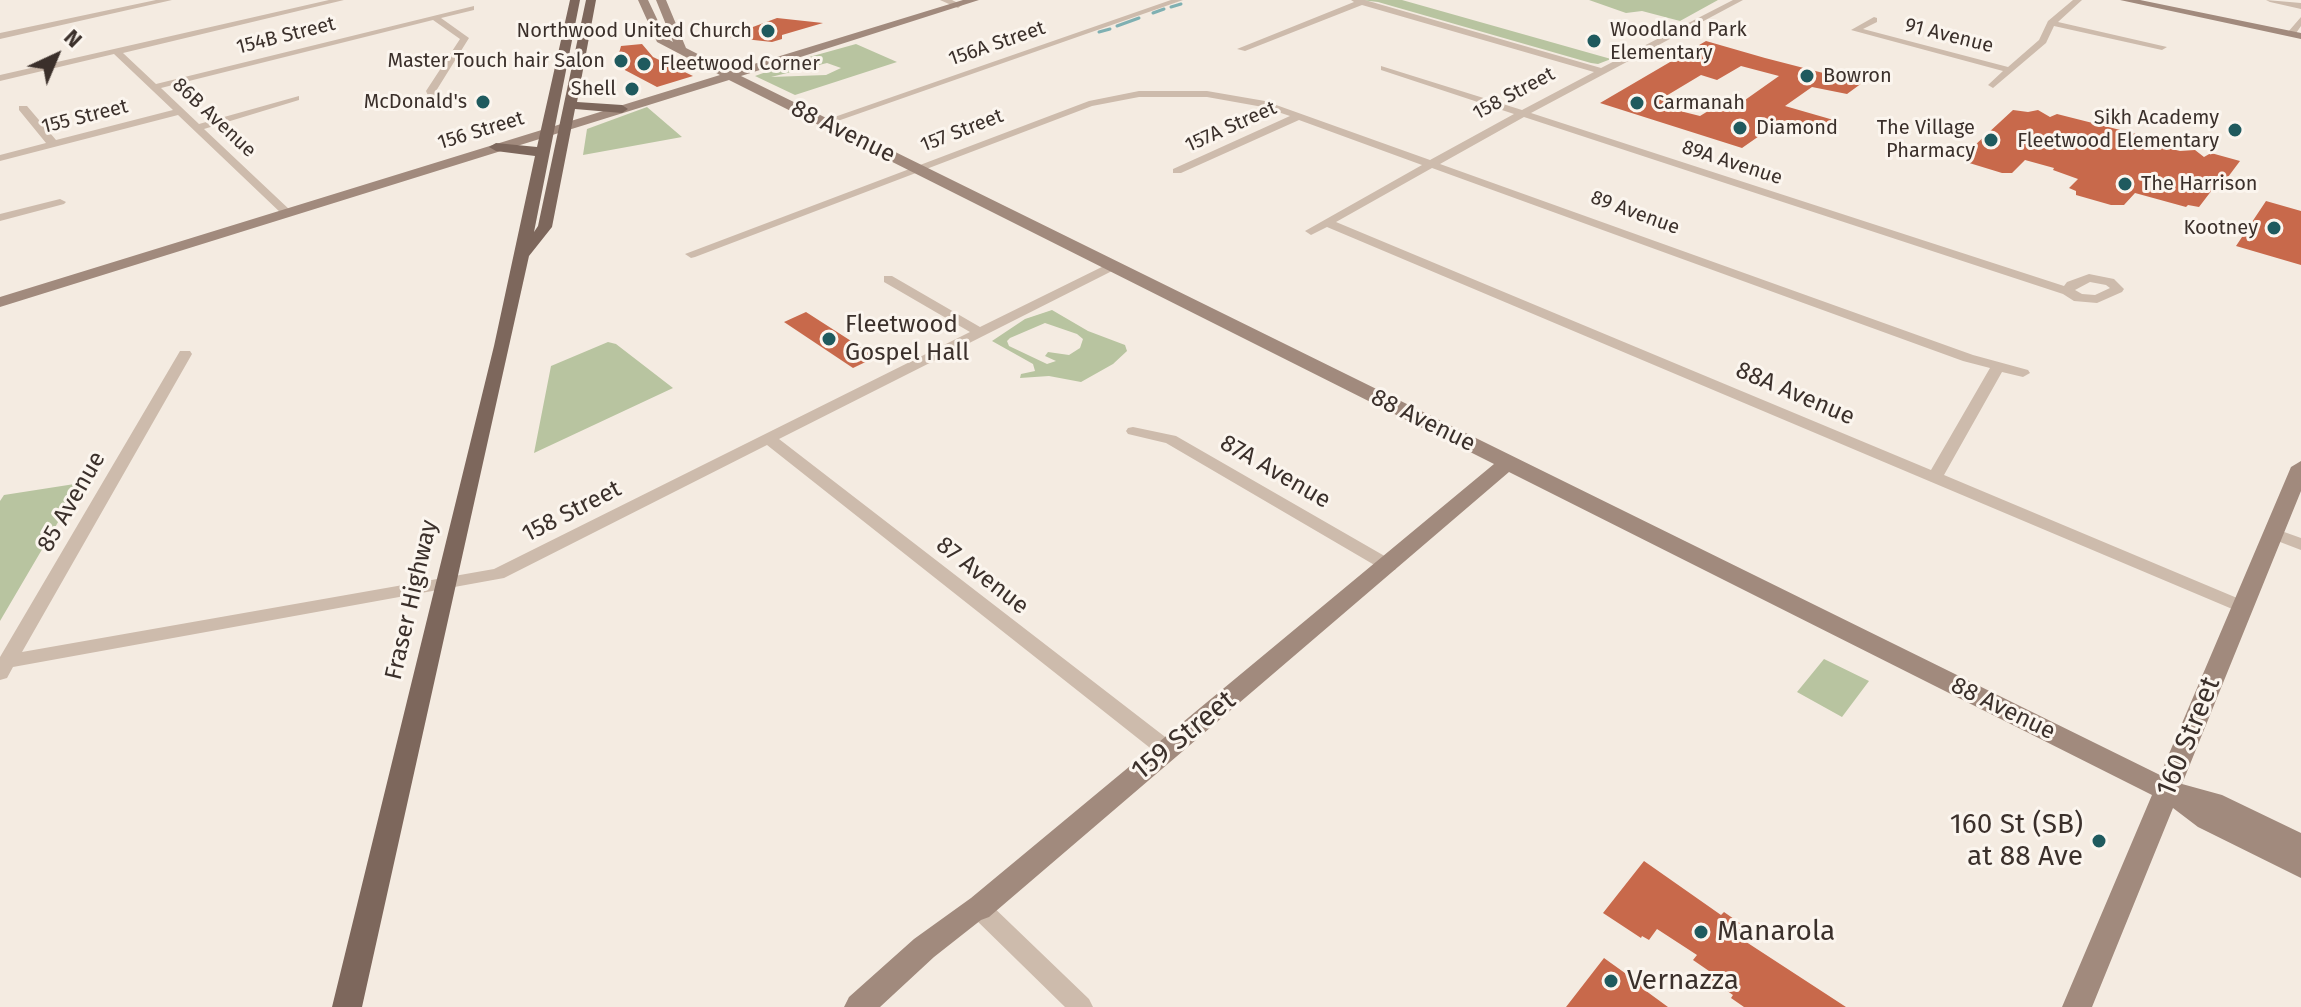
<!DOCTYPE html>
<style>
body{margin:0}
#map{position:relative;width:2301px;height:1007px;overflow:hidden;background:#f4ebe1;font-family:"Fira Sans",sans-serif}
canvas{display:block}
.north{position:absolute;left:16px;top:16px;width:80px;height:80px;-webkit-text-stroke:6px #fbf5ee;paint-order:stroke;rotate:44deg;font-size:22px;font-weight:700;line-height:32px;text-align:center;color:#3b302b}
.north::after{content:'';display:block;margin:auto;width:28px;height:36px;background:#3b302b;clip-path:polygon(50% 0,100% 100%,50% 72%,0 100%)}
</style>
<div id="map">
<canvas width="2301" height="1007"></canvas>
<div class="north">N</div>
</div>
<script>
const c = document.querySelector('canvas').getContext('2d');
c.lineJoin = 'round';
function fillPath(path, color) { c.fillStyle = color; c.fill(path, 'evenodd'); }
const toPath = rows => new Path2D(rows.map(r => 'M' + r).join(''));
function strokePath(path, color, width, dash) { c.strokeStyle = color; c.lineWidth = width; c.lineCap = dash ? 'butt' : 'round'; c.setLineDash(dash || []); c.stroke(path); }
function write(font, color, halo, rows, align = 'center') {
  c.font = font + ' "Fira Sans",sans-serif'; c.lineWidth = 6; c.setLineDash([]); c.textBaseline = 'middle'; c.strokeStyle = halo; c.fillStyle = color; for (const [text, x, y, turn = 0] of rows) {
    c.save(); c.translate(x, y); c.rotate((+turn || 0) * Math.PI / 180); c.textAlign = isNaN(turn) ? turn : align; if (halo) c.strokeText(text, 0, 0); c.fillText(text, 0, 0); c.restore();
  }
}
const green = toPath([
 [1361,0,1402,0,1611,59,1598,64,1591,63,1378,2],
 [1589,0,1718,0,1680,21,1642,11,1626,13],
 [856,44,897,62,795,95,755,76,802,59],
 [827,63,841,68,826,75,771,77],
 [647,107,682,137,583,155,587,129],
 [1052,310,1088,331,1125,345,1127,351,1113,364,1081,382,1049,376,1020,378,1021,374,1035,371,1033,364,992,341,1025,319],
 [1045,323,1077,334,1083,339,1080,348,1069,355,1048,352,1045,356,1056,361,1047,364,1009,346,1007,341,1010,338],
 [608,342,616,344,673,388,534,453,551,366],
 [81,483,0,621,0,501,4,495],
 [1824,659,1869,681,1842,717,1797,692]
]);
const stream = toPath([
 [1171,7,1181,4],
 [1153,13,1164,9],
 [1117,26,1139,18],
 [1099,32,1110,29]
]);
const building = toPath([
 [777,18,823,23,782,35,782,39,772,42,726,37],
 [1706,41,1765,58,1862,83,1847,94,1812,87,1785,106,1837,121,1837,125,1799,125,1782,120,1742,148,1600,103],
 [1741,66,1779,76,1728,112,1713,108,1700,116,1680,111,1666,96,1701,75,1717,80],
 [642,44,653,57,693,76,657,87,621,68,618,57,621,46],
 [2013,110,2028,112,2038,110,2050,117,2057,114,2140,135,2152,144,2180,151,2195,150,2204,157,2211,153,2240,161,2228,177,2222,177,2199,207,2188,205,2186,207,2135,193,2124,205,2111,205,2076,195,2076,191,2069,188,2078,179,2053,170,2054,168,2025,160,2012,173,2002,173,1966,162,1968,160,1961,158],
 [2266,201,2301,211,2301,265,2236,246],
 [806,312,876,357,853,368,784,322],
 [1644,861,1721,915,1724,912,1744,926,1737,936,1846,1007,1744,1007,1731,998,1733,995,1706,976,1709,971,1693,960,1697,955,1657,929,1649,940,1642,936,1641,938,1603,913],
 [1604,958,1643,986,1642,988,1668,1007,1566,1007]
]);
const street = toPath([
 [156,0,172,0,0,39,0,33,156,0],
 [329,0,344,0,123,53,156,84,474,6,474,10,441,18,469,38,436,91,436,100,430,100,426,91,460,39,433,20,161,88,199,124,299,96,299,100,204,129,291,211,291,215,283,215,178,115,0,161,0,155,46,143,19,110,19,106,27,106,56,140,173,110,114,54,0,81,0,75,329,0],
 [940,0,952,0,962,5,958,8,940,0],
 [1171,0,1183,0,829,124,820,122,1171,0],
 [1351,0,1365,0,1601,68,1733,0,1743,0,1531,113,2064,286,2067,282,2089,274,2114,279,2124,289,2122,292,2097,303,2074,301,2063,294,1524,117,1440,164,1973,355,2028,370,2030,373,2023,377,2002,372,1944,475,2249,603,2252,607,2249,611,2237,611,1327,227,1311,235,1305,231,1422,165,1299,120,1181,173,1173,173,1173,169,1290,116,1263,107,1207,97,1139,97,1092,106,695,257,691,258,685,254,1089,101,1139,91,1207,91,1265,101,1430,160,1514,114,1381,70,1381,66,1522,110,1594,72,1362,5,1245,51,1237,49,1354,2,1351,0],
 [1432,168,1963,361,1990,368,1931,470,1336,222,1432,168],
 [2090,282,2106,285,2110,288,2095,295,2082,294,2075,290,2090,282],
 [2073,0,2082,0,2058,22,2167,47,2162,50,2054,26,2046,43,1993,88,1988,85,2003,71,1851,30,1874,17,1877,18,1877,22,1863,29,2008,67,2039,40,2048,21,2073,0],
 [2266,0,2301,3,2301,9,2270,2,2266,0],
 [2301,17,2301,26,2294,36,2288,36,2288,32,2301,17],
 [60,199,66,202,64,204,0,221,0,214,60,199],
 [1112,262,1116,263,1116,269,779,439,1173,743,1176,749,1173,755,1166,757,1159,755,767,445,504,578,13,667,7,678,0,680,0,657,180,351,190,351,192,354,22,652,494,569,970,332,884,282,884,276,892,276,980,327,1112,262],
 [1133,427,1176,436,1395,562,1397,566,1395,570,1383,570,1166,443,1128,434,1126,431,1128,428,1133,427],
 [2273,528,2301,538,2301,550,2267,537,2265,533,2267,529,2273,528],
 [979,898,987,901,1089,999,1093,1007,1065,1007,971,915,968,908,971,901,979,898]
]);
const secondary = toPath([
 [638,0,648,0,666,38,673,42,656,0,666,0,686,48,731,71,963,0,979,0,741,76,2160,775,2291,467,2301,461,2301,491,2182,784,2222,795,2301,833,2301,878,2198,827,2173,808,2092,1007,2062,1007,2152,795,1509,472,989,917,981,920,934,957,880,1007,844,1007,849,997,914,939,971,898,1494,464,729,80,0,307,0,297,720,75,657,42,638,0],
 [2120,0,2140,0,2301,33,2301,39,2120,0]
]);
const primary = toPath([
 [570,0,580,0,534,232,538,226,586,0,596,0,577,102,622,105,628,109,622,113,575,109,552,227,529,256,362,1007,332,1007,494,346,535,156,496,151,489,147,496,143,537,147,570,0]
]);
const markers = [
 [768,31,8,"#1f5a5e"],
 [1594,41,8,"#1f5a5e"],
 [621,61,8,"#1f5a5e"],
 [644,64,8,"#1f5a5e"],
 [1807,76,8,"#1f5a5e"],
 [632,89,8,"#1f5a5e"],
 [483,102,8,"#1f5a5e"],
 [1637,103,8,"#1f5a5e"],
 [1740,128,8,"#1f5a5e"],
 [2235,130,8,"#1f5a5e"],
 [1991,140,8,"#1f5a5e"],
 [2125,184,8,"#1f5a5e"],
 [2274,228,8,"#1f5a5e"],
 [829,339,8,"#1f5a5e"],
 [2099,841,8,"#1f5a5e"],
 [1701,932,8,"#1f5a5e"],
 [1611,981,8,"#1f5a5e"]
];
const farPoinames = [
 ["Woodland Park",1610,30,"left"],
 ["Elementary",1610,53,"left"],
 ["Northwood United Church",752,31],
 ["Master Touch hair Salon",605,61],
 ["Fleetwood Corner",660,64,"left"],
 ["Bowron",1823,76,"left"],
 ["Shell",616,89],
 ["McDonald's",467,102],
 ["Carmanah",1653,103,"left"],
 ["Sikh Academy",2219,118],
 ["Fleetwood Elementary",2219,141],
 ["Diamond",1756,128,"left"],
 ["The Village",1975,128],
 ["Pharmacy",1975,151],
 ["The Harrison",2141,184,"left"],
 ["Kootney",2258,228]
];
const farStreetnames = [
 ["154B Street",286,36,-14],
 ["91 Avenue",1949,36,14],
 ["156A Street",997,44,-19],
 ["158 Street",1514,94,-28],
 ["155 Street",85,117,-14],
 ["86B Avenue",214,118,43],
 ["157A Street",1231,127,-24],
 ["156 Street",481,131,-17],
 ["157 Street",962,131,-21],
 ["89A Avenue",1732,163,18],
 ["89 Avenue",1635,213,20]
];
const streetNames = [
 ["88 Avenue",843,132,26],
 ["88A Avenue",1795,394,23],
 ["88 Avenue",1423,421,26],
 ["87A Avenue",1275,472,30],
 ["85 Avenue",72,502,-60],
 ["158 Street",572,512,-27],
 ["87 Avenue",982,576,38],
 ["Fraser Highway",412,600,-77],
 ["88 Avenue",2003,709,26]
];
const poiNames = [
 ["Fleetwood",845,325],
 ["Gospel Hall",845,353]
];
const nearStreetnames = [
 ["159 Street",1184,736,-39],
 ["160 Street",2189,737,-68]
];
const nearPoinames = [
 ["160 St (SB)",2083,825,"right"],
 ["at 88 Ave",2083,857,"right"],
 ["Manarola",1717,932],
 ["Vernazza",1627,981]
];
fillPath(green, '#b8c4a0');
strokePath(stream, '#7fb0b2', 3);
fillPath(building, '#c8694b');
fillPath(street, '#cdbbac');
fillPath(secondary, '#a18a7d');
fillPath(primary, '#7d675c');
for (const [x, y, r, color] of markers) { const dot = new Path2D(); dot.arc(x, y, r, 0, 2 * Math.PI); c.fillStyle = color; c.fill(dot); strokePath(dot, '#fbf5ee', 3); }
write('20px', '#3b302b', '#fbf5ee', farPoinames, 'right');
write('20px', '#3b302b', '#fbf5ee', farStreetnames);
write('24px', '#3b302b', '#fbf5ee', streetNames);
write('24px', '#3b302b', '#fbf5ee', poiNames, 'left');
write('28px', '#3b302b', '#fbf5ee', nearStreetnames);
write('28px', '#3b302b', '#fbf5ee', nearPoinames, 'left');
</script>
